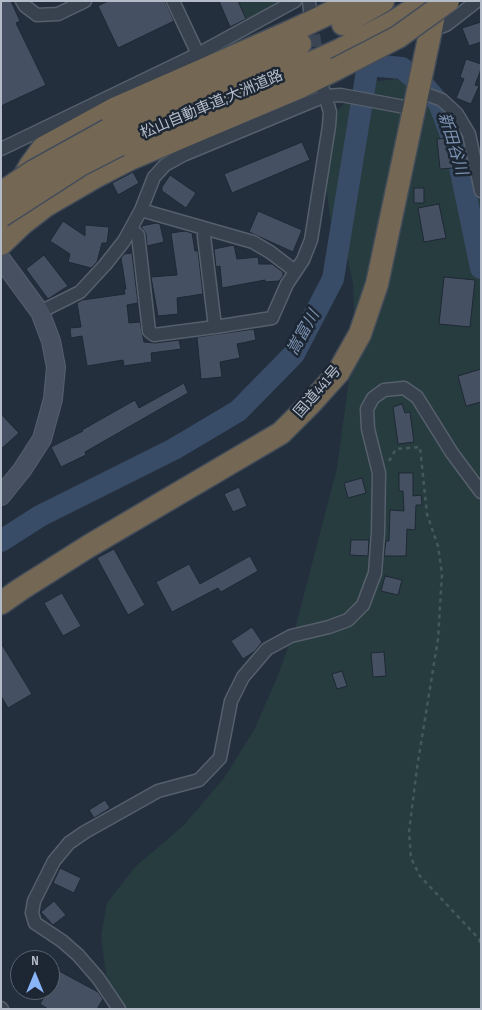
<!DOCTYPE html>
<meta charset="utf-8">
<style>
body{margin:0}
#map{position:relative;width:482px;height:1010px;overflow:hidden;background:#242f3e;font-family:"Sofia Sans Condensed",sans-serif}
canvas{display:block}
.frame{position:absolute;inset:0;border:2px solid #b4bcc9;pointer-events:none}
.north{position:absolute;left:10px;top:950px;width:50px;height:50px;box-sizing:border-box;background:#1d2633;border:1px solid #59626f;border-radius:50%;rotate:0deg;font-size:14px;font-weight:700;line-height:20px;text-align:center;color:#b4bcc9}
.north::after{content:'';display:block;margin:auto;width:18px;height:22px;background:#8ab4f8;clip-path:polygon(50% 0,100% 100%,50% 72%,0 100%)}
</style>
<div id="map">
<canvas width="482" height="1010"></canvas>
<div class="frame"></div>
<div class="north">N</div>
</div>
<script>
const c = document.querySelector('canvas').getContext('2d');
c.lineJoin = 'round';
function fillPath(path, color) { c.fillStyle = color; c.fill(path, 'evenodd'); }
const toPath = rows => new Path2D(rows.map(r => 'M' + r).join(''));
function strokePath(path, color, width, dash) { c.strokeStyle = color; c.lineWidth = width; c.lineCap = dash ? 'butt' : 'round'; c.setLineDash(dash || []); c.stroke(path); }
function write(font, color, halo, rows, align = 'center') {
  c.font = font + ' "Sofia Sans Condensed","Noto Sans JP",sans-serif'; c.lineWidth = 5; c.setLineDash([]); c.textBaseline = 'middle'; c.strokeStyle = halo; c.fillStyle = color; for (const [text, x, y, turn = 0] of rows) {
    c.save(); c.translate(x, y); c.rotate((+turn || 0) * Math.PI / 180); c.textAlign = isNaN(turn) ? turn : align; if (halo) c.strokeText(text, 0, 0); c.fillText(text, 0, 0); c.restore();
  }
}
const green = toPath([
 [234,1,290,1,245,24],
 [395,79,417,82,442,94,460,113,481,190,481,1009,114,1009,105,968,101,936,107,903,135,867,184,825,224,778,254,730,276,680,295,629,337,468,355,335,353,284,346,250,330,217,325,178,327,140,339,109,361,87,372,82]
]);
const river = toPath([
 [368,65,402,68,425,87,439,103,456,148,481,268],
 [1,541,40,516,174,449,238,411,294,354,333,279,368,65,375,36]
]);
const building = toPath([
 [1,1,11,1,20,21,16,23,46,85,1,106,1,1],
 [108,1,165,1,174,21,118,48,98,6,108,1],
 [219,1,238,1,246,19,230,27,219,1],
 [481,22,481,42,469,46,462,28,481,22],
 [466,59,481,64,481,69,475,85,479,86,471,104,456,98,464,79,460,77,466,59],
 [450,138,453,168,440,169,437,139,450,138],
 [302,142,310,160,232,193,224,174,302,142],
 [133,172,139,183,118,195,112,183,133,172],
 [170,175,196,193,186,208,162,191,162,187,170,175],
 [414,188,424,188,424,203,414,203,414,188],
 [439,204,446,238,424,242,418,208,439,204],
 [258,211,302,230,293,252,249,232,258,211],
 [63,221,85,236,85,225,109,227,107,243,102,243,97,262,91,268,68,262,70,254,50,241,63,221],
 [156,223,160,224,164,242,147,246,146,234,141,226,156,223],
 [185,231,192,233,195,251,198,251,203,294,177,298,178,314,158,316,151,277,177,275,171,233,185,231],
 [234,245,237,259,258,257,259,264,272,264,283,272,283,276,279,281,265,282,265,280,222,288,220,266,216,267,214,249,234,245],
 [132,253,138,303,127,305,129,323,140,322,144,342,155,343,179,340,181,349,151,353,152,362,124,366,123,360,87,366,82,336,71,338,70,328,81,327,77,303,82,300,125,294,124,290,126,289,121,258,124,254,132,253],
 [44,255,68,286,48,299,26,269,44,255],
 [444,277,475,280,470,327,439,324,444,277],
 [254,329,256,340,237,344,240,358,220,362,222,377,201,379,197,337,254,329],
 [481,369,481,402,466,406,458,376,481,369],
 [184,383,188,393,85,452,86,455,61,467,51,447,83,431,82,430,135,400,139,408,184,383],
 [402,404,405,413,410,412,414,442,398,444,393,407,402,404],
 [1,414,19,433,1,449,1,414],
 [399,473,413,473,413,496,421,495,422,505,416,505,415,530,407,529,406,556,384,556,386,541,389,541,390,510,404,511,403,491,399,491,399,473],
 [362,478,366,493,348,498,344,483,362,478],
 [239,487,247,506,233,512,224,494,239,487],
 [351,540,369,540,368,556,350,555,351,540],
 [114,549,145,605,128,615,97,558,114,549],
 [250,556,258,571,221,592,218,588,172,612,156,582,189,564,200,584,250,556],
 [385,576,402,580,398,595,381,591,385,576],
 [62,593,81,626,63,636,44,603,62,593],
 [252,627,262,642,255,651,243,659,231,641,252,627],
 [1,643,32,694,8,708,1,696,1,643],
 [384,652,386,676,373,677,371,653,384,652],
 [342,671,347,686,337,689,332,674,342,671],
 [105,800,110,808,94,818,89,810,105,800],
 [60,868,81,878,74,893,53,883,60,868],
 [54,901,66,915,53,925,41,912,54,901],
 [59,971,98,992,103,999,97,1009,48,1009,40,1004,48,990,50,990,50,986,59,971]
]);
const streetTunnel = toPath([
 [311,17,319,64]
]);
const path = toPath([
 [389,461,396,449,420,447,427,514,438,546,442,574,438,639,417,768,409,832,411,858,420,876,479,939,481,946]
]);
const street = toPath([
 [22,1,25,6,37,15,58,14,85,1],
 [173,1,198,54],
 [309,1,310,11],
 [430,31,446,25,477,1],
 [418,91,442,100,457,114,469,134,481,191],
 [1,149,198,54,295,1],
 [141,210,253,242,270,252,295,271],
 [131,229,138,235,149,331,154,335,215,327,204,236,205,229],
 [40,312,80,292,105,265,124,241,141,210,154,177,165,165,183,155,325,96,341,95,415,109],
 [215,327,272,318,287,284,303,260,311,240,329,126,330,112,323,89],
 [1,1008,2,1009],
 [119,1009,98,978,78,955,62,941,35,923,32,913,34,901,54,861,69,843,85,832,158,791,199,780,220,758,231,701,243,677,267,649,291,636,329,627,348,620,363,605,375,573,378,533,379,473,368,429,367,409,373,398,384,390,404,388,417,397,452,453,481,492]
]);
const secondary = toPath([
 [1,259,40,312,51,341,56,367,53,399,42,439,22,470,1,496]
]);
const highway = toPath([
 [343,24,383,1],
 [108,130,300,44],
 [119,145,237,96,340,50,395,21,426,1],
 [1,231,15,193,30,166,43,148,116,108,294,30,355,1],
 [1,244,23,223,45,206,95,177,132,158,302,86,336,69],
 [1,603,21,589,89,546,281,433,311,403,338,373,360,334,377,284,437,1]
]);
const highwayBridge = toPath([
 [336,69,398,37,448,1],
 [1,193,34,171,108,130],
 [1,216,80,165,119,145]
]);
const streetNames = [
 ["松山自動車道;大洲道路",212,105,-23],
 ["国道441号",318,392,-49]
];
const waterNames = [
 ["新田谷川",452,144,73],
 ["嵩富川",304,333,-61]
];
fillPath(green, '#263c3f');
strokePath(river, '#394c67', 22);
fillPath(building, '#455162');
strokePath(building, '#1f2835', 1);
strokePath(streetTunnel, '#3a4453', 12, [12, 6]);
strokePath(street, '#565f6c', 15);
strokePath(secondary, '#565f6c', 20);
strokePath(highway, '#434c59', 25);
strokePath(path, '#44595c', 2.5, [4, 4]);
strokePath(street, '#38414e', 12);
strokePath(secondary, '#465061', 18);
strokePath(highway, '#746855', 22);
strokePath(highwayBridge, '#434c59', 25, []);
strokePath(highwayBridge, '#746855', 22);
write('15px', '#b4bcc9', '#1d2633', streetNames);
write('italic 16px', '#7c92b1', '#1d2633', waterNames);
</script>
